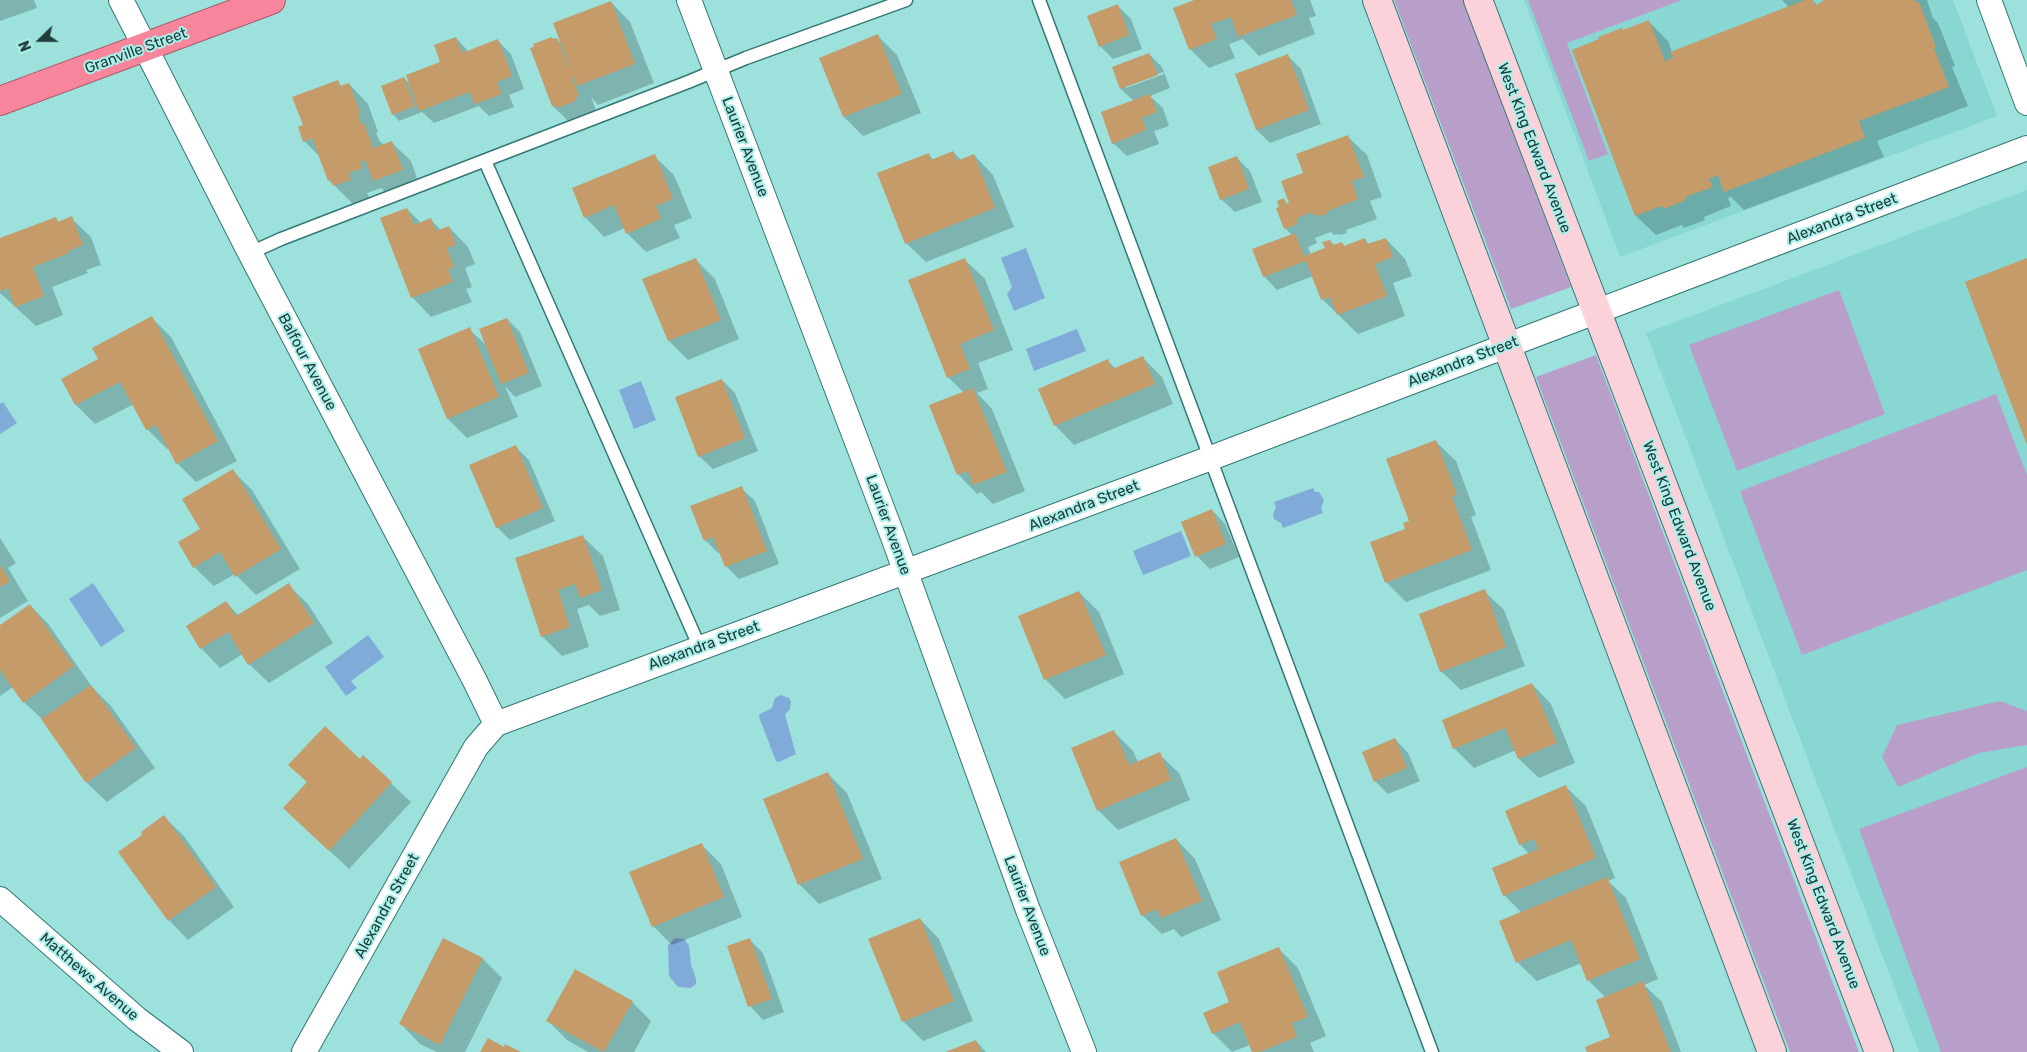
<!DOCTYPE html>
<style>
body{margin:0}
#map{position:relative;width:2027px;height:1052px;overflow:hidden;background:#9de1dd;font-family:Rubik,sans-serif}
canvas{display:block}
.north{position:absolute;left:15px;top:15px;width:50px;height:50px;-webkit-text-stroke:4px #aaefea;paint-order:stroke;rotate:248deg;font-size:14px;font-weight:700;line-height:20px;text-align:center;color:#203c3b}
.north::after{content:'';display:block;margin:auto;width:18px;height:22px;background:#203c3b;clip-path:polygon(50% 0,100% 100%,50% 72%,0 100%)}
</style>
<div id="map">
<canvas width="2027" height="1052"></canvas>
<div class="north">N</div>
</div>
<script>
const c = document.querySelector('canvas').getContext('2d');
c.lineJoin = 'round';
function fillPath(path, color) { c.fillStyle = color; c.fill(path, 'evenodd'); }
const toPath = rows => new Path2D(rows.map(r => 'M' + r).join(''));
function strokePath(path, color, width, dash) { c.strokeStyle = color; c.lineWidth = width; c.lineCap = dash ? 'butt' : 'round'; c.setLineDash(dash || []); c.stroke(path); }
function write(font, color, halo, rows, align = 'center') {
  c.font = font + ' Rubik,sans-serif'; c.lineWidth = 4; c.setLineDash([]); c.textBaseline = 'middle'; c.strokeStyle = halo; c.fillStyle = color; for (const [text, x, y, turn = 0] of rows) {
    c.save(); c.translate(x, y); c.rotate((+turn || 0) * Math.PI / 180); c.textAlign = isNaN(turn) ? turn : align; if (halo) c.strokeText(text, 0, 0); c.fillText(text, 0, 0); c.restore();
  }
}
const built = toPath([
 [1524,0,1953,0,1997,116,1620,257],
 [2027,190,2027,1052,1919,1052,1646,333]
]);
const green = toPath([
 [1394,0,1463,0,1571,287,1511,309],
 [1528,0,1682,0,1567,43,1608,154,1589,161],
 [1839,290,1885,414,1737,471,1689,345],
 [1596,355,1859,1052,1790,1052,1536,377],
 [1996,394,2027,475,2027,570,1802,655,1740,491],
 [2000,701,2027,711,2027,745,1979,753,1898,787,1882,757,1897,725],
 [2027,767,2027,1052,1941,1052,1859,829]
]);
const water = toPath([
 [1026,248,1045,298,1014,311,1007,294,1012,287,1001,258],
 [1077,329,1086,351,1034,371,1026,349],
 [641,381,656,420,634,429,619,390],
 [3,402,17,423,0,434,0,404],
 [1313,488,1315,492,1319,492,1324,500,1321,508,1323,513,1283,528,1281,523,1274,519,1273,515,1276,507,1274,502],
 [1181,531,1191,556,1143,575,1133,551],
 [93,583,125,631,101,647,69,599],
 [368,635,384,657,351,681,357,688,346,696,325,667],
 [781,695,789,698,791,701,790,709,785,715,796,754,779,762,776,761,759,717,760,714,772,708,775,698],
 [675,938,684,939,689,946,691,964,696,979,696,984,691,988,678,987,669,976,668,945]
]);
const shadow = toPath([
 [0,0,34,0,37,8,0,21],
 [1197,0,1310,0,1316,16,1309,18,1315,34,1259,56,1243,39,1229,44,1235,58,1209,68,1190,49],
 [1782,0,1812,0,1818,6,1826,0,1927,0,1933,18,1938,23,1955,66,1952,67,1968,106,1877,141,1884,157,1744,210,1731,197,1728,198,1731,206,1704,217,1705,220,1684,228,1682,225,1656,235,1636,216,1573,51,1649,22,1668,41,1672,52,1789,7],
 [611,2,630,22,654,83,598,105,591,97,598,116,572,125,553,106,554,40,557,39,564,46],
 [1118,6,1131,19,1142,49,1113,59,1100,46],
 [878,36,897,55,921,113,863,136,844,117],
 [456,38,469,52,498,41,511,54,524,89,509,95,514,107,489,116,479,106,434,123,422,112,399,121,393,114,404,78,411,85,441,62],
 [1149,54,1162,67,1170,88,1150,96,1163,108,1169,126,1154,131,1159,144,1127,156,1113,143,1134,101,1121,89,1113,67],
 [1163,72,1164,74,1126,88,1126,86],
 [1288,56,1301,69,1321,124,1270,143,1257,130,1236,75],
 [337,81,343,87,349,84,368,104,378,132,376,133,379,140,384,145,391,142,411,161,421,190,394,200,381,188,367,193,370,199,354,205,329,180,321,158,304,141,304,126],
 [1347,136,1367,155,1382,197,1370,201,1377,219,1346,230,1347,233,1340,235,1338,234,1334,235,1331,232,1315,238,1317,243,1308,247,1311,255,1327,249,1330,241,1335,246,1342,243,1345,247,1365,240,1370,245,1386,239,1405,259,1412,276,1393,283,1405,316,1358,334,1322,299,1313,276,1277,290,1264,276,1292,235,1285,228,1281,207,1284,200,1289,205,1304,173],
 [953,152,961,160,974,155,993,175,1014,227,926,262,906,243,928,154,934,160],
 [654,156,674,175,692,218,674,225,680,238,646,252,627,233,625,228,604,237,585,217],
 [1237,158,1250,171,1262,202,1235,212,1221,199],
 [407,209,421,223,431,220,441,230,449,227,468,247,475,264,465,268,472,287,466,289,472,302,431,317,412,297],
 [71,218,91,237,101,265,86,270,88,273,52,287,63,315,36,326,0,293,0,240,56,219,59,222],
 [695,259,715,279,739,339,688,360,669,341],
 [965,260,985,279,1013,350,978,363,988,389,977,393,992,409,1025,491,993,504,981,492,977,494,958,474,964,393,948,377,910,281],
 [152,318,171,337,237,461,196,482,177,463,169,448,167,449,147,429,134,404,95,424,76,405,63,379,99,360],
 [507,319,520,332,542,386,515,397,505,386,518,417,467,438,448,419,469,329,487,346],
 [1143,358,1162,377,1173,404,1074,445,1055,425,1108,361,1116,369],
 [722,380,735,393,758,451,713,469,699,456],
 [1436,442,1456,461,1476,515,1471,517,1491,570,1406,602,1386,582,1410,521],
 [516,447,529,460,555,521,510,540,497,527],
 [233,471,252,490,300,569,256,595,235,574,214,586,194,567,201,529],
 [741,488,755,501,779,564,739,579,726,566,720,552,718,553,705,540],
 [1212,510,1225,524,1239,557,1210,569,1197,556],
 [583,537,603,556,620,610,600,616,589,605,577,609,589,647,562,656,543,637,517,559],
 [0,538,16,563,8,568,28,601,0,618],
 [288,585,308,604,333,643,269,683,249,664,243,654,220,668,201,648,226,602,239,616],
 [1484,591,1504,610,1525,666,1461,690,1441,671],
 [1079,592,1099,612,1124,674,1065,699,1045,679],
 [30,605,49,625,92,687,111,706,155,768,107,802,87,783,44,721,24,702,13,687,0,696,0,627],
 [1532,684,1551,704,1575,763,1539,778,1519,759,1516,750,1474,768,1454,748],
 [1114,732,1133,751,1138,762,1159,754,1179,773,1190,800,1118,830,1098,810],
 [1395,739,1408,753,1420,781,1388,794,1375,781],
 [363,757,411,802,349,869,284,808,308,783,290,765,360,761],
 [828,774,847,793,882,879,819,904,799,884],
 [1566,787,1586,806,1615,878,1608,881,1626,898,1658,979,1644,985,1662,1002,1681,1052,1589,1052,1612,1038,1606,998,1588,980,1582,963,1537,981,1517,962,1522,913,1505,896,1493,868,1529,854,1520,844],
 [164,817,184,836,234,907,188,940,169,920,144,835],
 [1176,839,1195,859,1221,920,1181,937,1174,929,1162,934,1142,915],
 [701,844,721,864,742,917,672,945,653,926],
 [920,919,939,939,973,1021,923,1041,903,1021],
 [443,939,483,959,502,978,465,1052,437,1052,420,1044,401,1024],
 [750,940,763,953,784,1012,763,1020,750,1006],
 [1278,948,1298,968,1326,1036,1310,1043,1314,1052,1253,1052,1250,1045,1232,1052,1213,1033,1231,1002],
 [632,1002,651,1021,634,1052,588,1052,567,1040,548,1021],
 [976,1041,986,1052,949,1052]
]);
const building = toPath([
 [1194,0,1291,0,1297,15,1238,37,1231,17,1211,24,1217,39,1189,50,1173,8],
 [1805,0,1813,0,1815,6,1824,0,1915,0,1917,3,1919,2,1936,47,1934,48,1949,87,1859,121,1865,138,1724,192,1718,175,1709,179,1713,187,1685,197,1686,200,1664,209,1662,206,1635,216,1572,50,1599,39,1598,37,1622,28,1623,30,1649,20,1665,61,1673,58,1670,52],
 [611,1,635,64,577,86,574,77,572,77,579,96,575,98,576,101,557,108,556,105,552,106,530,48,534,47,533,44,552,37,553,39,557,38,568,66,569,65,553,23],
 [1118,4,1129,35,1099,47,1087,16],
 [878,34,902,94,843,117,819,58],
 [456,37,462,53,498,39,512,76,497,82,502,94,475,104,470,92,419,111,406,75,440,62,434,45],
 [1149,53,1158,75,1120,89,1112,67],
 [1288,54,1309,110,1256,130,1235,74],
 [404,77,415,106,392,115,381,86],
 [338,80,340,86,349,83,360,113,358,113,361,124,364,123,373,148,392,141,403,170,373,181,365,160,360,162,363,168,349,173,351,180,333,186,330,180,328,181,312,138,303,142,298,127,303,125,292,97],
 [1150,94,1157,112,1142,118,1146,130,1112,144,1101,112],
 [1348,135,1364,177,1352,181,1358,199,1328,211,1328,213,1319,217,1319,214,1313,216,1312,212,1297,218,1298,224,1284,229,1276,208,1279,207,1277,201,1284,198,1286,204,1289,203,1281,181,1303,173,1296,154],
 [953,151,957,161,974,154,995,208,905,244,877,173,929,153,931,160],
 [655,154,673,199,656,206,661,219,626,234,614,205,584,218,572,188],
 [1237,156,1249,189,1220,200,1208,167],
 [407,208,414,225,431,218,436,231,449,226,456,245,447,248,454,267,448,269,453,282,411,298,380,218],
 [72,216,83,245,68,251,69,253,33,267,44,296,15,307,8,288,0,291,0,238,56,217,58,222],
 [1295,233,1304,256,1325,248,1322,242,1330,240,1333,245,1342,242,1344,246,1365,238,1367,244,1386,238,1393,257,1375,264,1387,296,1337,315,1330,297,1321,300,1306,261,1263,277,1252,249],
 [696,258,721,320,668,341,642,279],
 [965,258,994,330,960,344,970,369,947,378,908,280],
 [2027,258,2027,445,1965,282],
 [152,316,218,441,176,464,156,425,146,430,120,382,75,405,61,379,98,359,92,348],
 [507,318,529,373,501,384,479,329],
 [470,327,499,397,447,419,418,349],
 [1143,356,1155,384,1054,426,1038,389,1108,359,1112,369],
 [722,379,745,438,698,457,675,397],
 [973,388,1007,472,973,485,968,471,957,475,929,405],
 [1436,440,1457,495,1452,497,1472,550,1385,583,1370,542,1405,529,1403,523,1409,521,1386,459],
 [516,445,543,508,496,528,469,465],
 [233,469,281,549,235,577,220,552,193,568,178,542,200,529,182,499],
 [742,486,767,551,725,567,713,537,704,541,690,506],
 [1212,509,1226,544,1195,557,1181,522],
 [583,535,602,590,580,598,575,584,558,590,570,627,541,637,515,558],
 [0,565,10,581,0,587],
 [289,583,314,623,248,665,228,632,200,649,186,626,226,601,236,616],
 [1485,589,1506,647,1440,672,1419,614],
 [1079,591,1106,655,1044,680,1018,616],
 [30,604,74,666,23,703,0,670,0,625],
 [1532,683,1557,743,1518,759,1505,728,1453,749,1442,720],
 [91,685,136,748,86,783,41,719],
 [325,726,360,759,363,755,392,782,329,851,283,808,307,782,288,765],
 [1114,730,1129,765,1160,752,1171,780,1097,811,1071,748],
 [1395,738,1407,768,1374,782,1362,752],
 [828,772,863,859,798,885,763,799],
 [1566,785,1596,858,1503,896,1492,868,1538,849,1534,839,1519,845,1505,811],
 [164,815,216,887,168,921,118,852,142,835,141,832],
 [1176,838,1202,901,1161,918,1157,909,1141,916,1119,862],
 [702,843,724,897,652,927,629,872],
 [1607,877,1640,959,1587,981,1571,940,1516,963,1499,921],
 [920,918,954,1001,902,1022,868,939],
 [443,938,483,958,440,1045,399,1024],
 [750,938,772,999,748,1007,727,946],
 [1279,947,1308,1017,1292,1023,1297,1037,1259,1052,1252,1052,1240,1022,1212,1034,1203,1013,1229,1002,1217,972],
 [575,969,633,1001,604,1052,546,1021],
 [1643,981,1671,1052,1587,1052,1585,1047,1610,1037,1596,1000],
 [488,1038,504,1047,505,1044,521,1052,480,1052],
 [976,1040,981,1052,945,1052]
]);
const service = toPath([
 [1039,0,1432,1052],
 [485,161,700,648],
 [250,253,281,239,688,82,746,58,906,0]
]);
const minor = toPath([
 [121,0,250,253,474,679,496,724],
 [689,0,893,537,1028,910,1084,1052],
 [1989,0,2027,103],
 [0,899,137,1019,181,1052],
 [304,1052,476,747,496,724,1211,458,2027,148]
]);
const secondary = toPath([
 [1377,0,1772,1052],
 [1478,0,1879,1052]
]);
const trunk = toPath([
 [0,101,271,0]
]);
const streetNames = [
 ["Granville Street",136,51,-20],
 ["Laurier Avenue",745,147,69],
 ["West King Edward Avenue",1534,148,69],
 ["Alexandra Street",1842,219,-21],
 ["Balfour Avenue",307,362,62],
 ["Alexandra Street",1463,362,-21],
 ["Alexandra Street",1084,506,-21],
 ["Laurier Avenue",888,525,70],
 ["West King Edward Avenue",1679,526,69],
 ["Alexandra Street",704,646,-20],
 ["West King Edward Avenue",1823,904,69],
 ["Alexandra Street",387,906,-61],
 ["Laurier Avenue",1027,906,69],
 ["Matthews Avenue",89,977,41]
];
fillPath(built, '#88d7d2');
fillPath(green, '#b89fca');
fillPath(water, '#80abd9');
fillPath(shadow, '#0003');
fillPath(building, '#c49b69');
strokePath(service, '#347875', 15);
strokePath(minor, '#347875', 26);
strokePath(secondary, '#347875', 30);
strokePath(trunk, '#aa596a', 30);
strokePath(service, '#fff', 12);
strokePath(minor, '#fff', 24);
strokePath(secondary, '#fcd2da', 28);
strokePath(trunk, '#f7869c', 28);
write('15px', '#203c3b', '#aaefea', streetNames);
</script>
